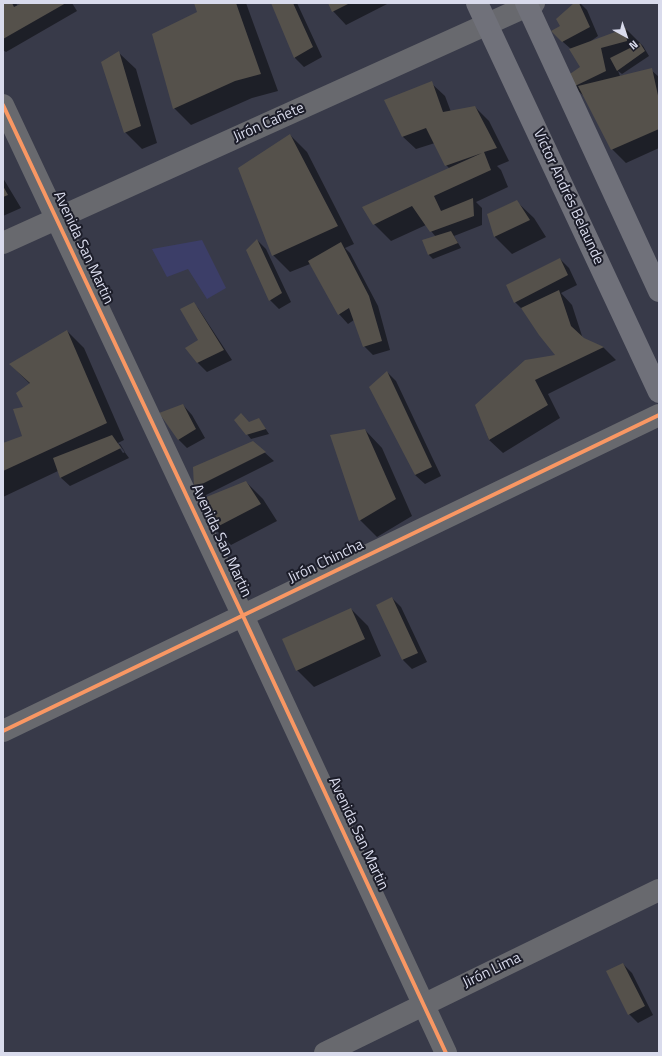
<!DOCTYPE html>
<meta charset="utf-8">
<style>
body{margin:0}
#map{position:relative;width:662px;height:1056px;overflow:hidden;background:#383a49;font-family:"Titillium Web",sans-serif}
canvas{display:block}
.frame{position:absolute;inset:0;border:4px solid #d9dbec;pointer-events:none}
.north{position:absolute;left:606px;top:16px;width:40px;height:40px;-webkit-text-stroke:3px #1c1d29;paint-order:stroke;rotate:140deg;font-size:11px;font-weight:700;line-height:16px;text-align:center;color:#d9dbec}
.north::after{content:'';display:block;margin:auto;width:14px;height:18px;background:#d9dbec;clip-path:polygon(50% 0,100% 100%,50% 72%,0 100%)}
</style>
<div id="map">
<canvas width="662" height="1056"></canvas>
<div class="frame"></div>
<div class="north">N</div>
</div>
<script>
const c = document.querySelector('canvas').getContext('2d');
c.lineJoin = 'round';
function fillPath(path, color) { c.fillStyle = color; c.fill(path, 'evenodd'); }
const toPath = rows => new Path2D(rows.map(r => 'M' + r).join(''));
function strokePath(path, color, width, dash) { c.strokeStyle = color; c.lineWidth = width; c.lineCap = dash ? 'butt' : 'round'; c.setLineDash(dash || []); c.stroke(path); }
function write(font, color, halo, rows, align = 'center') {
  c.font = font + ' "Titillium Web",sans-serif'; c.lineWidth = 4; c.setLineDash([]); c.textBaseline = 'middle'; c.strokeStyle = halo; c.fillStyle = color; for (const [text, x, y, turn = 0] of rows) {
    c.save(); c.translate(x, y); c.rotate((+turn || 0) * Math.PI / 180); c.textAlign = isNaN(turn) ? turn : align; if (halo) c.strokeText(text, 0, 0); c.fillText(text, 0, 0); c.restore();
  }
}
const green = toPath([
 [202,240,226,288,207,299,188,269,167,277,152,249]
]);
const shadow = toPath([
 [3,3,16,3,18,7,24,3,72,3,77,11,6,52,3,50],
 [195,3,246,3,278,91,252,98,191,125,174,108,198,13],
 [272,3,297,3,322,57,304,67,295,58],
 [329,3,389,3,346,25,333,11],
 [576,3,580,3,587,10,598,36,591,41,591,42,626,29,643,46,649,56,622,74,618,71,620,76,651,70,659,77,659,148,626,163,612,149,586,98,573,86,582,68,571,49,563,42,561,27],
 [119,53,136,69,157,143,142,149,125,132],
 [431,83,445,96,451,112,475,107,489,121,509,161,497,166,501,170,508,187,476,202,482,208,482,225,454,236,461,248,433,259,428,254,436,237,426,225,391,241,374,224,450,169,446,165,435,143,416,149,402,136],
 [290,135,307,152,354,244,345,248,350,253,378,306,390,350,373,355,364,346,354,320,348,324,339,314,310,264,290,272,273,255],
 [3,178,21,208,3,216],
 [516,201,534,218,546,237,512,254,495,237,488,214],
 [257,240,266,249,291,302,279,309,270,300],
 [560,259,569,268,577,285,561,293,572,305,583,339,603,347,616,360,548,394,560,418,503,453,489,440,476,405,557,355,525,312,515,302],
 [193,303,198,308,232,360,207,372,197,362,200,341],
 [67,331,84,348,124,440,118,443,129,458,70,486,60,477,58,471,3,497,3,445,23,436,25,407,30,384,10,364],
 [117,444,120,444,125,452,123,453],
 [387,372,396,381,441,476,425,484,415,475],
 [183,405,192,415,205,438,187,448,178,439],
 [259,419,269,434,251,439,247,434,249,423],
 [365,430,382,448,412,516,377,537,360,520],
 [253,442,274,461,204,496,195,487],
 [246,482,263,499,277,521,231,545,214,528],
 [392,598,401,607,427,662,412,669,403,660,377,605],
 [351,609,368,626,381,656,314,687,297,670],
 [623,964,632,973,653,1015,638,1023,629,1014]
]);
const building = toPath([
 [3,3,12,3,14,7,22,3,66,3,3,39],
 [194,3,236,3,261,74,235,81,173,109,152,34,197,12],
 [271,3,293,3,313,47,294,58],
 [328,3,350,3,332,12],
 [574,3,579,3,590,27,562,42,551,31,560,26,556,19],
 [626,28,627,41,601,48,606,71,573,87,567,76,580,67,569,49],
 [640,43,645,51,617,71,610,58],
 [119,51,141,126,124,133,101,62],
 [652,68,659,100,659,129,611,150,578,86],
 [432,81,443,112,475,106,497,148,484,152,491,170,434,196,441,211,473,198,474,216,430,232,412,206,373,225,362,207,482,153,445,166,426,128,402,137,384,100],
 [290,134,338,226,272,256,238,168],
 [3,186,8,195,3,197],
 [517,200,530,220,494,237,487,214],
 [451,231,458,243,428,255,422,240],
 [257,239,282,293,269,301,246,250],
 [341,242,369,296,382,341,363,347,349,308,338,315,308,261],
 [560,258,568,275,514,303,506,285],
 [559,290,571,326,584,338,604,347,535,380,548,405,489,440,475,405,525,360,555,355,539,335,521,308],
 [194,302,224,350,197,363,185,348,198,340,180,309],
 [67,330,107,423,3,471,3,443,22,436,13,409,23,407,16,393,30,383,9,364],
 [387,371,432,467,415,475,369,387],
 [183,404,196,429,178,440,159,413],
 [241,413,249,422,259,418,266,429,246,435,234,420],
 [365,429,396,499,359,521,330,435],
 [112,435,121,448,60,478,53,458],
 [253,441,266,452,194,488,193,467],
 [246,481,261,504,213,529,199,500],
 [392,597,418,653,402,660,376,605],
 [351,608,365,639,296,671,282,639],
 [623,963,645,1006,628,1015,606,971]
]);
const minor = toPath([
 [3,105,243,616,446,1053],
 [3,243,534,3],
 [3,731,659,415]
]);
const tertiary = toPath([
 [325,1053,659,890]
]);
const primary = toPath([
 [477,3,659,392],
 [526,3,659,291]
]);
const cycleway = toPath([
 [3,105,243,616,446,1053],
 [3,731,659,415]
]);
const streetNames = [
 ["Jirón Cañete",269,123,-24],
 ["Víctor Andrés Belaunde",568,197,65],
 ["Avenida San Martin",83,248,65],
 ["Avenida San Martin",221,541,65],
 ["Jirón Chincha",326,562,-26],
 ["Avenida San Martin",358,834,65],
 ["Jirón Lima",492,971,-26]
];
fillPath(green, '#3c3e68');
fillPath(shadow, '#0007');
fillPath(building, '#55514b');
strokePath(minor, '#68696e', 22);
strokePath(tertiary, '#68696e', 22);
strokePath(primary, '#70717a', 22);
strokePath(cycleway, '#f99763', 4);
write('15px', '#d9dbec', '#1c1d29', streetNames);
</script>
